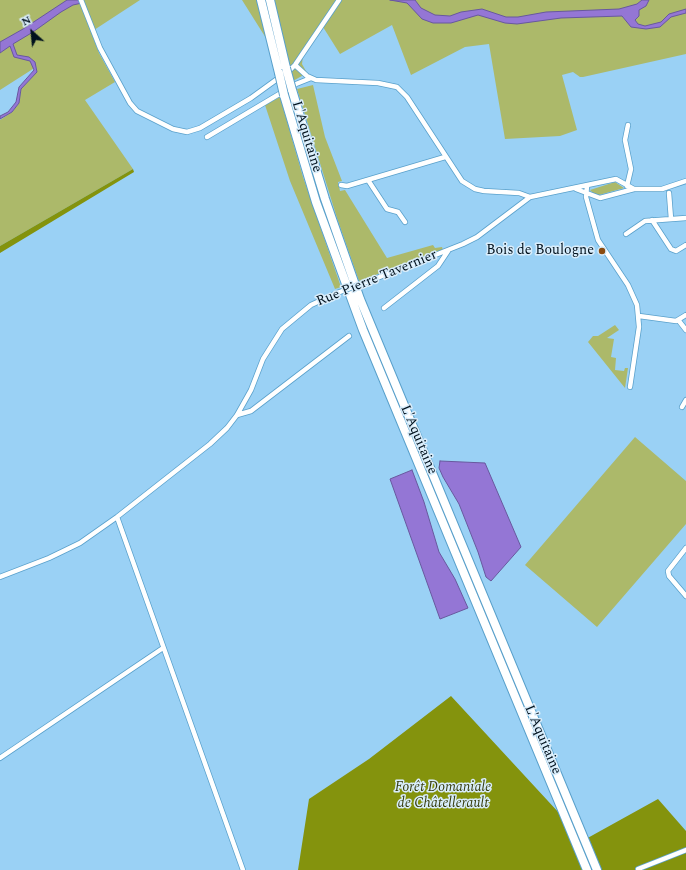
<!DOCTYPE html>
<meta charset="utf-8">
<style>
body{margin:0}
#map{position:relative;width:686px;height:870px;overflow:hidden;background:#9ad1f5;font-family:Spectral,serif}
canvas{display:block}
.north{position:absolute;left:12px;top:12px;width:40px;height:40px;-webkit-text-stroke:3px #d9edfb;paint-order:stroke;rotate:333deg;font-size:11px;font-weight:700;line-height:16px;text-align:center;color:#00111d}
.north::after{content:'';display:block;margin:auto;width:14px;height:18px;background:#00111d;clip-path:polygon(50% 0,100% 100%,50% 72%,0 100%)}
</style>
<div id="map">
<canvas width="686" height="870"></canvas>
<div class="north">N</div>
</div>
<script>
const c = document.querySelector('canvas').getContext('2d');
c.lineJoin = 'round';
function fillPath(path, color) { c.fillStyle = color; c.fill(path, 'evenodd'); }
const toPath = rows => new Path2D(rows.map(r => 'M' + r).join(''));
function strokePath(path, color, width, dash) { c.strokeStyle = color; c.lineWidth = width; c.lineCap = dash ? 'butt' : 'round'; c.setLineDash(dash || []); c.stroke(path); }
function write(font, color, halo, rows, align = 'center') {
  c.font = font + ' Spectral,serif'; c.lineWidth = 3; c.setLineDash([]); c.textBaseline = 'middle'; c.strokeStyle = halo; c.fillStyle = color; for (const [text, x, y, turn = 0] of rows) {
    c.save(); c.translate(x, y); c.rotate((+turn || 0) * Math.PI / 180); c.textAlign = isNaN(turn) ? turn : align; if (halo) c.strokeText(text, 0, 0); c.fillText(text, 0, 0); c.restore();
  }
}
const green = toPath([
 [0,0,140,0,91,32,99,53,115,82,85,100,133,169,0,246,0,120,12,112,19,103,21,89,37,72,36,67,0,90],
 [242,0,686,0,686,54,583,77,580,77,573,72,562,75,577,130,560,136,505,139,489,44,465,47,411,75,392,25,340,54,323,27,303,56,302,64,307,73,293,81],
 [313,85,325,137,342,181,338,182,340,191,345,190,387,258,433,245,435,248,442,247,443,250,359,281,337,218,297,89],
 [280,97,303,177,341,287,335,289,290,181,265,105],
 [615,182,624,188,599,195,594,194,590,190],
 [615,325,619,330,607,338,614,339,611,357,616,358,615,370,624,371,625,368,628,368,625,388,588,342,593,336,598,336],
 [635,437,686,481,686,524,597,627,525,565]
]);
const forest = toPath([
 [133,169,134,172,0,253,0,246],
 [451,696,584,840,658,799,686,831,686,870,298,870,309,799,369,759]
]);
const water = toPath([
 [67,0,80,0,82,3,73,5,61,12,33,32,13,44,17,55,29,57,35,62,37,72,21,89,19,103,12,112,0,119,0,116,8,112,16,102,19,87,34,70,30,61,14,57,10,46,0,53,0,42,23,29,67,0],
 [390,0,415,0,421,8,435,15,450,16,461,12,482,9,506,17,518,17,546,12,619,9,637,4,642,0,649,0,646,6,639,10,639,16,635,20,638,24,645,26,661,22,669,14,686,9,686,13,671,17,660,27,646,29,631,27,622,16,561,18,517,24,505,23,478,15,451,23,433,23,422,19,407,3,390,0],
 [440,461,485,463,521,547,491,581,486,577,478,552,459,504,443,477,439,468,440,461],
 [412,470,424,502,439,552,455,579,468,608,440,619,390,479,412,470]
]);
const street = toPath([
 [81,0,100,48,130,103,137,111,173,129,187,132,200,128,251,98,280,77],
 [295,65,307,76,316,80,378,83,397,87,407,97,462,181,475,189,484,191,519,193,530,197],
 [287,73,295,65,339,0],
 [207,137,296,84,311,78],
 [368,180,387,209,398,212,405,222],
 [341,185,347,186,445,157],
 [587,186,586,197,598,240,628,285,637,305,639,327,630,387],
 [627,186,631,169,625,140,628,125],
 [576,189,600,198,634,189,662,189,686,181],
 [669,193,671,219],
 [652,220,671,249,676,251,686,245],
 [626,234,645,221,686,218],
 [367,282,463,244,477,237,530,197,616,179,634,189],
 [384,308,438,266,448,251],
 [639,316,676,321,686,315],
 [679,321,686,330],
 [682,407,686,400],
 [237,415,251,411,349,336],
 [117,517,243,870],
 [686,548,668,571,669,576,686,596],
 [0,577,49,558,80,543,117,517,210,444,227,428,237,415,251,390,263,359,282,329,311,305,337,293],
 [0,758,163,648],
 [638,869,686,850]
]);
const highway = toPath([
 [261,0,279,73],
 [270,0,286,68],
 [292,90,325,199,360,299,597,870],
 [284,95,316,202,363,330,587,870]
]);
const streetBridge = toPath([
 [337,293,367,282]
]);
const highwayBridge = toPath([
 [286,68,292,90],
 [279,73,284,95]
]);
const markers = [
 [602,251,4,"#8a4b10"]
];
const streetNames = [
 ["L'Aquitaine",306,137,73],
 ["Rue Pierre Tavernier",377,279,-22],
 ["L'Aquitaine",418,440,67],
 ["L'Aquitaine",542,740,67]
];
const poiNames = [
 ["Bois de Boulogne",594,251]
];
const parkNames = [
 ["Forêt Domaniale",443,788],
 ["de Châtellerault",443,804]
];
fillPath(green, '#acb96a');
fillPath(forest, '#84930d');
fillPath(water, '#9476d5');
strokePath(water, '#68589e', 1);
strokePath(street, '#59a0cb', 6);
strokePath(highway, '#59a0cb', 10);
strokePath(street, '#fff', 4.5);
strokePath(highway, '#fff', 8);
strokePath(streetBridge, '#59a0cb', 6, []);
strokePath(highwayBridge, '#59a0cb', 10, []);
strokePath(streetBridge, '#fff', 4.5);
strokePath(highwayBridge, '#fff', 8);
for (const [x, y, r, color] of markers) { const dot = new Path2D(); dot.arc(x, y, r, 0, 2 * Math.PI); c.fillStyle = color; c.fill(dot); strokePath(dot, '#d9edfb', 1.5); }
write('14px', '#00111d', '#d9edfb', streetNames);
write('14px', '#00111d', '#d9edfb', poiNames, 'right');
write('italic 14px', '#373d0d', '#d9edfb', parkNames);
</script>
